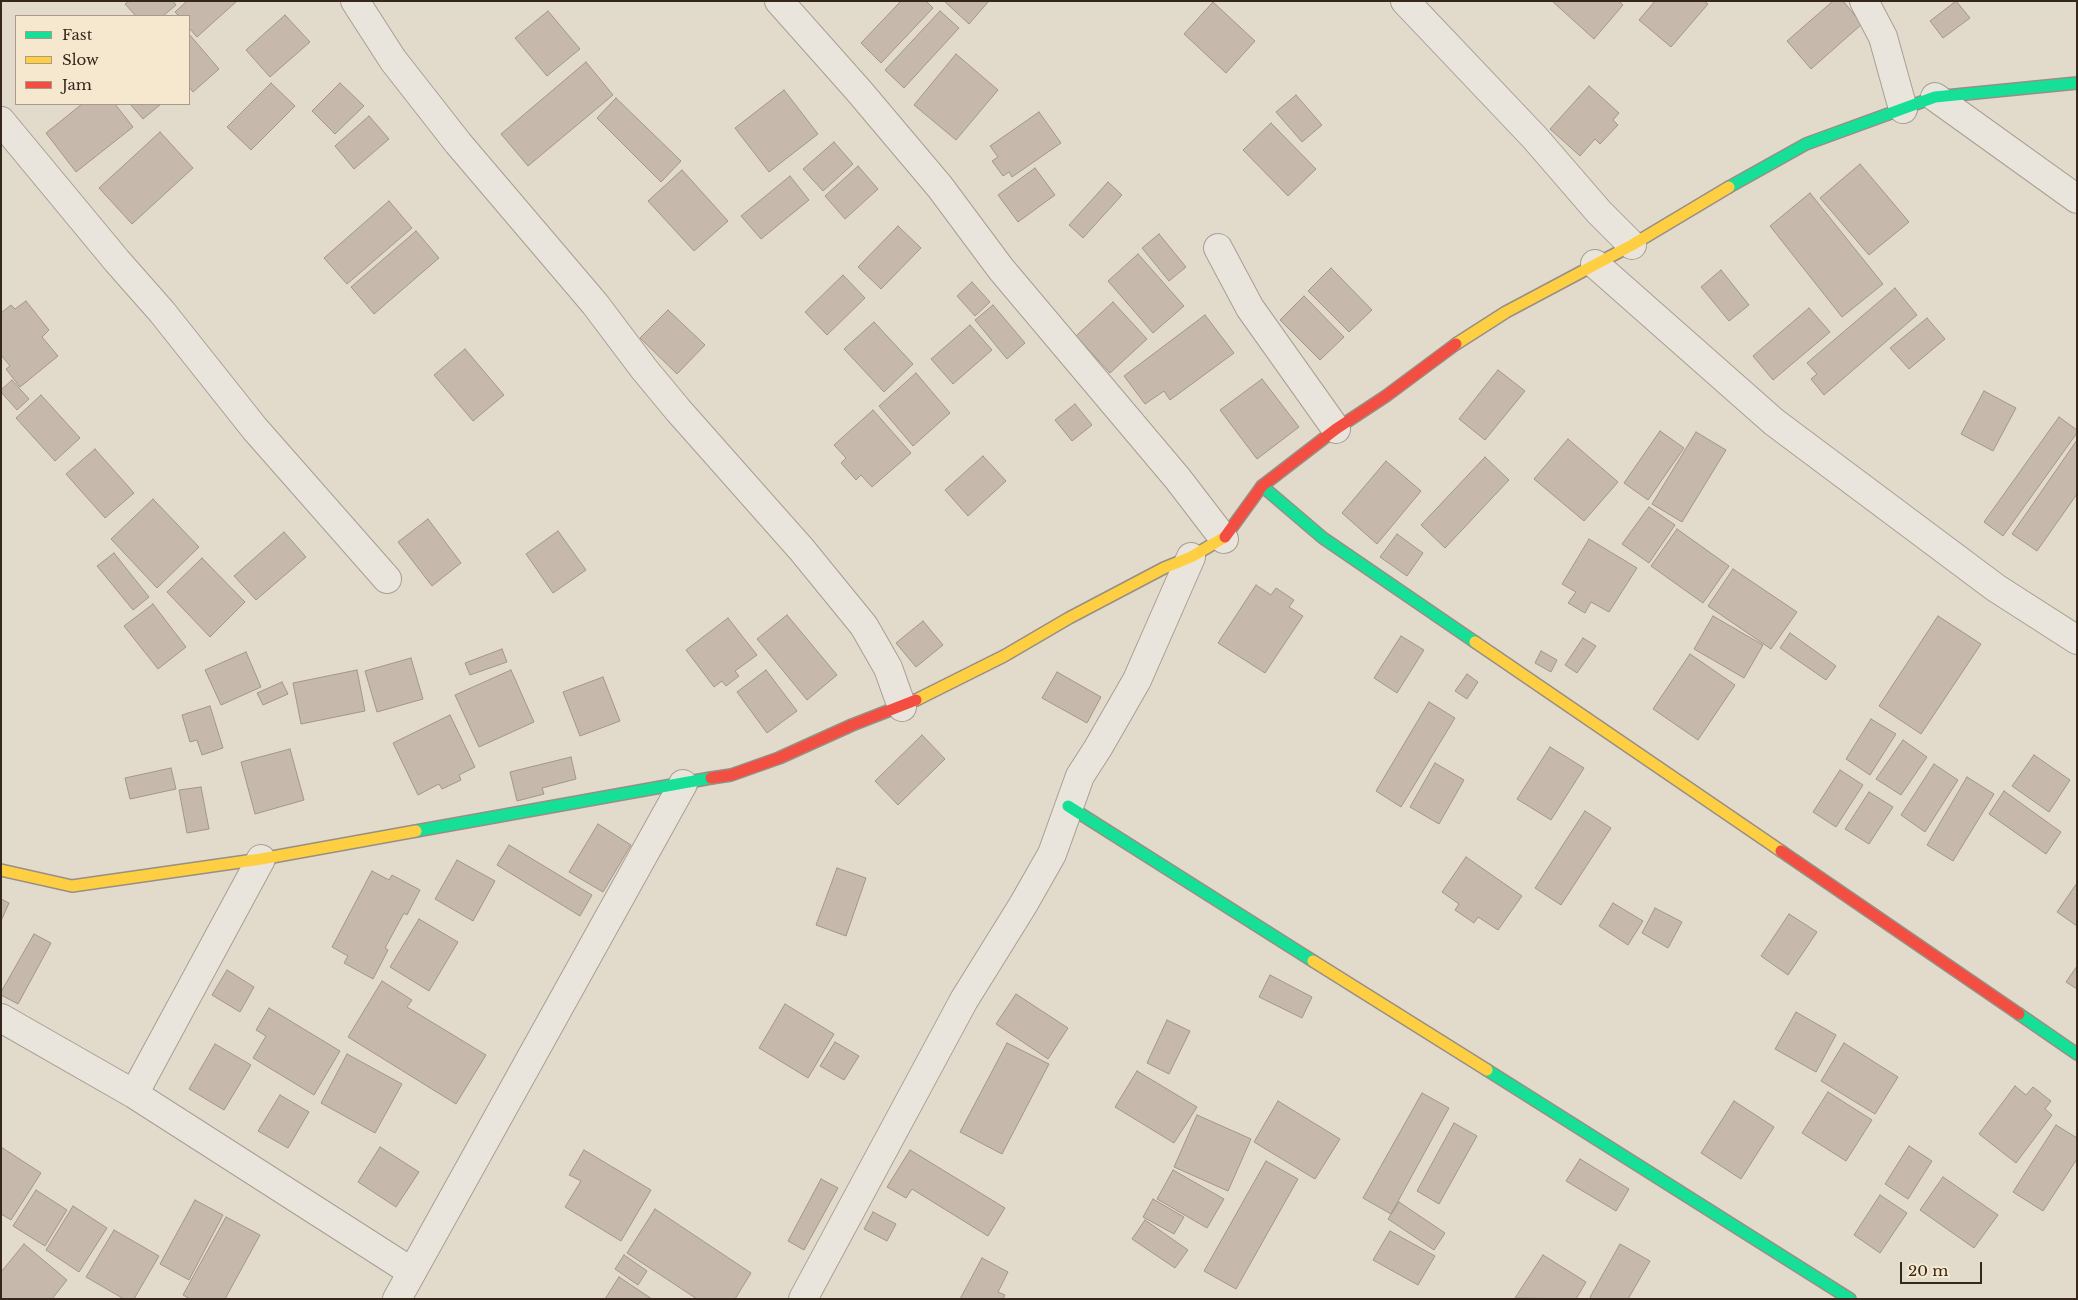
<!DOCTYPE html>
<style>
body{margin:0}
#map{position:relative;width:2078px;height:1300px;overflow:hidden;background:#e2daca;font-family:"Libre Baskerville",serif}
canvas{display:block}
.frame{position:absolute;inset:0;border:2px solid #36271c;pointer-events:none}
.legend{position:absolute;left:15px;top:15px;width:175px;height:90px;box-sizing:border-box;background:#f5e8cf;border:1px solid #a99b87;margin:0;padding:6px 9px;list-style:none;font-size:15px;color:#36271c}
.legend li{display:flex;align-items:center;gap:10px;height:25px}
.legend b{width:25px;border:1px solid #a99b87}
.scale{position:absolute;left:1900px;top:1262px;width:82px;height:22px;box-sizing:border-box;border:2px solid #36271c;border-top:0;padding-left:6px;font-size:15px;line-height:18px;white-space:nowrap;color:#36271c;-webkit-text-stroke:4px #f5e8cf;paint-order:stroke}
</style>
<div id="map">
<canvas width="2078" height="1300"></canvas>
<div class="frame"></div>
<ul class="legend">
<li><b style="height:6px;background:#16e098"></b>Fast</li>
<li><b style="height:6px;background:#ffcf43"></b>Slow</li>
<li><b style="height:6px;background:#f24e42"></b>Jam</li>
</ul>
<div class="scale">20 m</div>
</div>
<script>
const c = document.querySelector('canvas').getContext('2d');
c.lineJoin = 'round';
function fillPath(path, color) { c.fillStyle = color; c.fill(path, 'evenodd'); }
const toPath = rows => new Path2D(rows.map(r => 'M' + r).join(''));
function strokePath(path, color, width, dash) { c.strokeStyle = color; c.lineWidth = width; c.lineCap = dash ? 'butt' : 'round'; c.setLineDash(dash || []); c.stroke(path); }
const building = toPath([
 [129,1,173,1,176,5,163,16,136,16,125,4,129,1],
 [187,1,237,1,197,37,189,28,189,16,179,16,175,12,187,1],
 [901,1,926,1,933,8,881,63,861,43,901,1],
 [944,1,989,1,969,24,944,1],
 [1552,1,1619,1,1623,5,1594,39,1552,1],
 [1655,1,1704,1,1708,4,1671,47,1639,20,1655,1],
 [1833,1,1843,1,1862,24,1811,69,1787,41,1833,1],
 [1956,1,1970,18,1943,38,1930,21,1956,1],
 [1213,2,1255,41,1226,73,1184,34,1213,2],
 [548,11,580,49,547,76,515,38,548,11],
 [940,11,959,28,904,88,885,70,940,11],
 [285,15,310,42,270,77,246,50,285,15],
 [189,34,219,69,193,92,189,87,189,34],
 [956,54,998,90,956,140,914,105,956,54],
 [586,62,613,95,528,166,501,134,586,62],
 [271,83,295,106,251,150,227,127,271,83],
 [340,83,364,106,335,134,312,111,340,83],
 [1589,86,1619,113,1613,120,1618,125,1600,144,1595,139,1580,156,1550,129,1589,86],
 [784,90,818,134,769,172,735,128,784,90],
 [1296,95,1322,125,1302,142,1276,112,1296,95],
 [616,98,681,161,661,182,597,118,616,98],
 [82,104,115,104,133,127,76,172,46,133,82,104],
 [130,104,161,104,143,119,130,104],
 [1039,112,1061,143,1012,177,1009,172,1003,176,992,161,998,157,990,146,1039,112],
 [369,116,389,139,354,169,335,146,369,116],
 [1271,123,1316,169,1288,196,1243,150,1271,123],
 [160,132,193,168,132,224,99,188,160,132],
 [834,142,853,164,823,191,803,169,834,142],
 [1860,164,1909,222,1869,255,1820,198,1860,164],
 [858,166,878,189,845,219,825,196,858,166],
 [1035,168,1055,195,1018,222,998,195,1035,168],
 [682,170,728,221,694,251,648,201,682,170],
 [790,176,809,200,761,239,741,216,790,176],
 [1108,182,1122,195,1083,238,1069,225,1108,182],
 [1810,193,1883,284,1842,317,1770,226,1810,193],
 [389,201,412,228,347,284,324,258,389,201],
 [898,226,921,248,881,289,858,267,898,226],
 [416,231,439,258,374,314,351,287,416,231],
 [1159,234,1186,267,1169,281,1142,248,1159,234],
 [1138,254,1184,306,1153,333,1108,281,1138,254],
 [1331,268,1372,310,1349,332,1308,291,1331,268],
 [1721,270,1749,305,1729,321,1701,287,1721,270],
 [843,275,865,298,827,335,805,312,843,275],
 [972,282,990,302,975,316,957,296,972,282],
 [1895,288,1917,315,1824,395,1811,379,1817,374,1807,363,1895,288],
 [1304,296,1344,337,1320,360,1280,320,1304,296],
 [26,301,49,330,42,337,58,356,20,387,6,369,10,366,1,355,1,313,11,305,15,309,26,301],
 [1113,302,1147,339,1110,373,1076,336,1113,302],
 [993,305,1025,343,1007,359,975,320,993,305],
 [1809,308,1830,332,1773,380,1753,356,1809,308],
 [668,310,705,345,677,374,640,338,668,310],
 [1205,315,1234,353,1170,400,1164,391,1145,404,1124,376,1205,315],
 [1927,318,1945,339,1909,369,1890,348,1927,318],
 [874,322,913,364,884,392,844,349,874,322],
 [970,325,992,350,953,384,931,359,970,325],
 [465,349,504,395,473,421,434,375,465,349],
 [1498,370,1525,391,1485,440,1459,419,1498,370],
 [916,373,950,413,913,446,879,406,916,373],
 [1262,379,1299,427,1257,459,1220,410,1262,379],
 [12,380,29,399,17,410,1,392,1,390,12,380],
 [1984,391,2016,408,1993,451,1961,434,1984,391],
 [41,395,80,438,55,461,16,418,41,395],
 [1075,404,1092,425,1072,441,1055,420,1075,404],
 [873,410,911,453,872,487,861,475,856,480,841,463,846,458,834,445,873,410],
 [2059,417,2077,430,2077,433,2003,536,1984,522,2059,417],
 [1660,431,1684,448,1648,500,1624,483,1660,431],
 [1696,432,1726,450,1682,522,1652,504,1696,432],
 [1568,439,1618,482,1584,521,1534,479,1568,439],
 [2077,440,2077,494,2037,551,2012,534,2077,440],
 [95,449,134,493,105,518,66,474,95,449],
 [983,456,1006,481,968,516,945,490,983,456],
 [1485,457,1509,480,1445,548,1421,525,1485,457],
 [1386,461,1421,491,1377,544,1342,513,1386,461],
 [153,499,199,547,157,588,111,539,153,499],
 [1649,507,1675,525,1649,563,1622,544,1649,507],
 [428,519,461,563,432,586,398,542,428,519],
 [1677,529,1729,566,1703,603,1651,566,1677,529],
 [558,531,586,570,553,593,526,554,558,531],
 [284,532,306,557,256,600,234,576,284,532],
 [1397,534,1423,553,1407,576,1380,557,1397,534],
 [1589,539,1637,568,1609,612,1591,602,1585,613,1568,603,1576,592,1562,584,1589,539],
 [114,553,149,597,133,610,97,566,114,553],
 [202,558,245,602,210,637,167,592,202,558],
 [1733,569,1797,612,1771,649,1708,606,1733,569],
 [1256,585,1271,595,1276,588,1294,600,1289,607,1303,616,1265,673,1218,643,1256,585],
 [153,604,186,647,158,669,124,626,153,604],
 [787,615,837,675,807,700,757,639,787,615],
 [1713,616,1763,645,1744,678,1694,649,1713,616],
 [1938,616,1981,644,1921,734,1879,706,1938,616],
 [728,618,757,655,735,671,739,676,726,686,722,681,714,687,686,650,728,618],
 [923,621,943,645,916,667,896,643,923,621],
 [1790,633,1836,666,1826,680,1780,648,1790,633],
 [1401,636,1424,650,1397,693,1374,678,1401,636],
 [1583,638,1596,646,1577,673,1565,665,1583,638],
 [502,649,507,662,470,675,465,663,502,649],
 [1541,651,1557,660,1551,672,1535,663,1541,651],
 [246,652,261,687,221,705,205,670,246,652],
 [1690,654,1735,685,1698,740,1653,709,1690,654],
 [411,658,423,699,377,712,365,671,411,658],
 [357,670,365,711,301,724,293,683,357,670],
 [511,670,534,722,479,747,455,695,511,670],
 [766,670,797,711,767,733,737,692,766,670],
 [1057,672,1101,697,1087,723,1042,698,1057,672],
 [1467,674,1478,682,1467,699,1455,691,1467,674],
 [603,677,620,721,580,736,563,692,603,677],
 [282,682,288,694,263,705,257,693,282,682],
 [1429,702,1455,718,1401,807,1376,791,1429,702],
 [210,706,223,748,202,755,197,740,190,742,182,715,210,706],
 [450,715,475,767,459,775,461,780,442,789,439,784,418,795,393,743,450,715],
 [1871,719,1896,734,1870,775,1846,759,1871,719],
 [922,735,945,759,898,805,875,781,922,735],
 [1903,740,1927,757,1901,795,1876,779,1903,740],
 [1550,747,1584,768,1551,820,1517,799,1550,747],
 [290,749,304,800,255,814,241,762,290,749],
 [2034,755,2070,780,2049,812,2012,786,2034,755],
 [571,757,576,779,542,788,544,794,517,801,510,772,571,757],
 [1435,763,1464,780,1439,824,1410,807,1435,763],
 [1934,764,1958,780,1925,832,1901,815,1934,764],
 [171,768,176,789,130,799,125,778,171,768],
 [1840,770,1863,785,1836,827,1813,812,1840,770],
 [1967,777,1994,794,1953,861,1927,845,1967,777],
 [201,787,209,829,187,833,179,790,201,787],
 [2004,791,2061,832,2046,854,1989,814,2004,791],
 [1869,792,1893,807,1869,844,1845,829,1869,792],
 [1585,811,1611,828,1561,905,1535,888,1585,811],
 [598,824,631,845,603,892,569,872,598,824],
 [509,845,592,895,580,916,497,865,509,845],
 [1466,857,1522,896,1498,930,1478,917,1474,923,1455,910,1459,904,1442,892,1466,857],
 [457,860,495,881,473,921,435,899,457,860],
 [837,868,866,878,846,936,816,925,837,868],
 [372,871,389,880,392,875,420,890,407,915,404,913,385,948,388,950,373,979,344,963,348,956,332,947,372,871],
 [2077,883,2077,926,2057,912,2077,883],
 [1,899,9,903,1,921,1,899],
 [1613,903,1643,921,1628,945,1599,926,1613,903],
 [1655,908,1682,922,1668,948,1642,933,1655,908],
 [1789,914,1817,932,1788,975,1761,956,1789,914],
 [419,919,458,942,429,991,390,967,419,919],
 [34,934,51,943,18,1004,1,995,1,992,34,934],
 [2077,966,2077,989,2066,982,2077,966],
 [227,970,254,987,240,1012,212,995,227,970],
 [1270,975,1312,997,1302,1018,1259,997,1270,975],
 [382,981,412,1000,407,1007,486,1055,456,1104,348,1037,382,981],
 [1016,994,1068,1028,1048,1059,996,1024,1016,994],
 [785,1004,834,1034,808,1078,759,1048,785,1004],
 [269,1008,340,1051,314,1095,253,1058,266,1036,256,1030,269,1008],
 [1796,1012,1836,1035,1816,1072,1775,1049,1796,1012],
 [1167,1020,1190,1031,1169,1074,1147,1063,1167,1020],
 [835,1042,859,1056,844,1080,820,1066,835,1042],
 [1007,1043,1049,1064,1002,1154,960,1132,1007,1043],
 [1844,1043,1898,1077,1875,1114,1821,1081,1844,1043],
 [215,1044,251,1065,224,1110,189,1089,215,1044],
 [347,1054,402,1084,375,1133,321,1103,347,1054],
 [1137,1071,1197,1107,1174,1143,1115,1107,1137,1071],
 [2015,1086,2026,1095,2033,1087,2051,1101,2045,1109,2052,1115,2016,1163,1979,1134,2015,1086],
 [1828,1092,1872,1120,1846,1161,1802,1133,1828,1092],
 [1422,1093,1449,1108,1391,1214,1363,1198,1422,1093],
 [280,1095,309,1112,288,1148,258,1131,280,1095],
 [1278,1101,1340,1139,1315,1179,1254,1142,1278,1101],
 [1734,1101,1774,1127,1741,1179,1701,1153,1734,1101],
 [1197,1115,1251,1139,1228,1191,1174,1167,1197,1115],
 [1454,1123,1477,1136,1439,1204,1417,1191,1454,1123],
 [2056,1125,2077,1138,2077,1159,2043,1211,2013,1192,2056,1125],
 [1909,1146,1932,1161,1908,1199,1885,1184,1909,1146],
 [1,1147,41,1173,11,1220,1,1214,1,1147],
 [380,1147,419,1172,396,1207,358,1182,380,1147],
 [584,1150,651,1190,621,1241,565,1207,581,1181,569,1175,584,1150],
 [910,1150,1005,1208,988,1236,912,1189,906,1198,887,1187,910,1150],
 [1580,1159,1629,1189,1616,1211,1566,1181,1580,1159],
 [1266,1161,1298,1179,1236,1289,1204,1271,1266,1161],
 [1173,1170,1224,1199,1207,1228,1157,1199,1173,1170],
 [1943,1177,1998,1215,1974,1248,1920,1210,1943,1177],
 [821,1179,838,1188,804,1250,788,1241,821,1179],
 [36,1190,67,1210,45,1246,13,1226,36,1190],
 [1880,1195,1907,1213,1880,1253,1854,1235,1880,1195],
 [1153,1199,1184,1217,1174,1234,1143,1217,1153,1199],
 [195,1200,223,1215,189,1280,160,1264,195,1200],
 [1399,1202,1445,1233,1434,1250,1388,1219,1399,1202],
 [73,1206,107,1228,79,1272,46,1250,73,1206],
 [655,1209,751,1273,735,1299,697,1299,627,1253,655,1209],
 [873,1212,896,1224,887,1241,864,1229,873,1212],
 [226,1217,260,1235,225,1299,190,1299,183,1295,226,1217],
 [1145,1220,1188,1250,1175,1268,1132,1239,1145,1220],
 [114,1230,159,1256,134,1299,124,1299,86,1277,114,1230],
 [1390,1231,1435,1256,1418,1285,1373,1260,1390,1231],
 [24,1244,67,1280,52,1299,1,1299,1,1272,24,1244],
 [1620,1244,1650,1261,1628,1299,1593,1299,1590,1297,1620,1244],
 [624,1255,647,1271,638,1285,615,1269,624,1255],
 [1543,1255,1586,1282,1576,1299,1515,1298,1543,1255],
 [982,1258,1008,1272,998,1292,1005,1295,1003,1299,960,1299,982,1258],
 [619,1277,652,1299,605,1299,619,1277]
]);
const street = toPath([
 [355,1,393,60,458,143,595,304,644,369,678,410,802,550,864,626,888,668,902,707],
 [779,1,859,91,940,187,1001,269,1178,479,1224,539],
 [1405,1,1535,138,1599,212,1632,245],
 [1864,1,1883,37,1903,109],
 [1935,97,2077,199],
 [1,121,117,261,162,312,255,429,387,579],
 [1218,248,1250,308,1336,429],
 [1595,264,1774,422,1996,588,2077,640],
 [1,1018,134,1094,412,1272],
 [134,1094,261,859],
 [397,1299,683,784],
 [803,1299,964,1000,1023,905,1052,854,1080,776,1098,748,1137,680,1191,557]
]);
const fast = toPath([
 [1729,187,1806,144,1935,97,2077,83],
 [1262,486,1323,538,1475,642],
 [1068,806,1313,961],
 [416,831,711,778],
 [2019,1014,2077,1054],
 [1487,1070,1850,1299]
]);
const slow = toPath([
 [1456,344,1506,312,1632,245,1729,187],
 [1475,642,1781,851],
 [916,700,1004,656,1069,618,1164,568,1191,557,1225,537],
 [1,870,72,886,261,859,416,831],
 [1313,961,1487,1070]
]);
const jam = toPath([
 [1225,537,1262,486,1336,429,1386,396,1456,344],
 [711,778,731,775,779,758,852,725,916,700],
 [1781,851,2019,1014]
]);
fillPath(building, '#c6b8ab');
strokePath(building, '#a2968a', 1);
strokePath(street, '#a79f94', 30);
strokePath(fast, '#978f84', 14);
strokePath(slow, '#978f84', 14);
strokePath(jam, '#978f84', 14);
strokePath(street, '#eae5dc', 28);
strokePath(fast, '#16e098', 11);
strokePath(slow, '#ffcf43', 11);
strokePath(jam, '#f24e42', 11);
</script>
